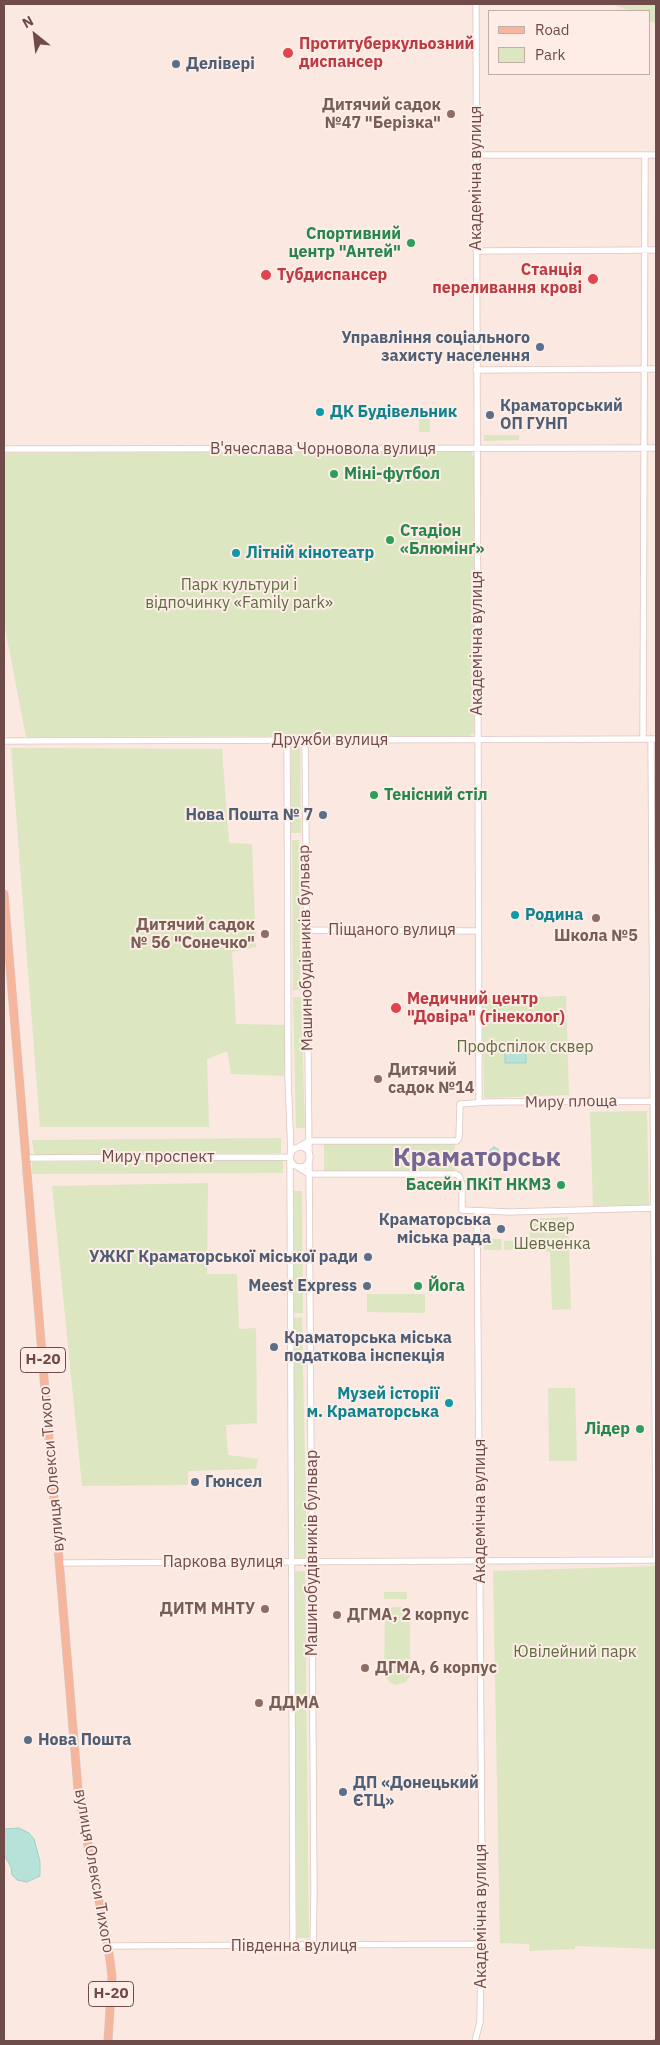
<!DOCTYPE html>
<meta charset="utf-8">
<style>
body{margin:0}
#map{position:relative;width:660px;height:2045px;overflow:hidden;background:#fae8e1;font-family:"IBM Plex Sans",sans-serif}
canvas{display:block}
.frame{position:absolute;inset:0;border:5px solid #6f4b4a;pointer-events:none}
.legend{position:absolute;left:488px;top:10px;width:162px;height:65px;box-sizing:border-box;background:#fdede6;border:1px solid #c4aca8;margin:0;padding:6px 9px;list-style:none;font-size:15px;color:#6f4b4a}
.legend li{display:flex;align-items:center;gap:10px;height:25px}
.legend b{width:25px;border:1px solid #c4aca8}
.north{position:absolute;left:10px;top:10px;width:50px;height:50px;-webkit-text-stroke:4px #fdede6;paint-order:stroke;rotate:331deg;font-size:14px;font-weight:700;line-height:20px;text-align:center;color:#6f4b4a}
.north::after{content:'';display:block;margin:auto;width:18px;height:22px;background:#6f4b4a;clip-path:polygon(50% 0,100% 100%,50% 72%,0 100%)}
</style>
<div id="map">
<canvas width="660" height="2045"></canvas>
<div class="frame"></div>
<ul class="legend">
<li><b style="height:6px;background:#f5b69d"></b>Road</li>
<li><b style="height:14px;background:#dce6c1"></b>Park</li>
</ul>
<div class="north">N</div>
</div>
<script>
const c = document.querySelector('canvas').getContext('2d');
c.lineJoin = 'round';
function fillPath(path, color) { c.fillStyle = color; c.fill(path, 'evenodd'); }
const toPath = rows => new Path2D(rows.map(r => 'M' + r).join(''));
function strokePath(path, color, width, dash) { c.strokeStyle = color; c.lineWidth = width; c.lineCap = dash ? 'butt' : 'round'; c.setLineDash(dash || []); c.stroke(path); }
function write(font, color, halo, rows, align = 'center') {
  c.font = font + ' "IBM Plex Sans",sans-serif'; c.lineWidth = 4; c.setLineDash([]); c.textBaseline = 'middle'; c.strokeStyle = halo; c.fillStyle = color; for (const [text, x, y, turn = 0] of rows) {
    c.save(); c.translate(x, y); c.rotate((+turn || 0) * Math.PI / 180); c.textAlign = isNaN(turn) ? turn : align; if (halo) c.strokeText(text, 0, 0); c.fillText(text, 0, 0); c.restore();
  }
}
const green = toPath([
 [613,4,656,4,656,24,649,20,649,11,629,11],
 [419,409,430,409,430,432,419,432],
 [484,435,519,435,519,440,484,441],
 [472,451,472,455,475,455,474,731,473,734,469,736,26,737,4,623,4,453],
 [291,746,300,746,301,833,291,833],
 [11,748,222,749,229,843,252,844,256,947,232,952,236,1024,286,1025,287,1076,231,1074,227,1051,207,1059,209,1127,40,1127],
 [292,840,299,840,300,990,293,990],
 [566,996,569,1095,484,1098,482,999],
 [293,997,301,997,305,1128,296,1128],
 [647,1111,649,1205,593,1206,590,1112],
 [281,1138,281,1153,34,1155,32,1140],
 [324,1143,455,1143,455,1171,324,1172],
 [283,1160,283,1173,32,1174,32,1162],
 [208,1183,207,1274,237,1274,239,1329,256,1328,257,1423,226,1425,228,1455,258,1459,256,1469,188,1471,188,1485,82,1486,52,1186],
 [302,1191,303,1313,294,1313,294,1191],
 [568,1217,571,1309,552,1310,550,1252,530,1247,529,1219],
 [484,1239,501,1239,502,1250,484,1250],
 [523,1240,524,1249,504,1250,504,1241],
 [367,1294,425,1294,425,1313,367,1312],
 [302,1317,307,1558,295,1559,293,1318],
 [548,1388,575,1388,577,1461,549,1461],
 [656,1566,656,1949,575,1946,575,1949,529,1951,529,1944,500,1943,493,1571],
 [294,1571,305,1571,309,1938,297,1938],
 [384,1592,407,1592,407,1599,384,1599],
 [393,1607,403,1607,407,1610,410,1621,410,1676,406,1682,396,1685,391,1683,384,1676,385,1615,389,1609]
]);
const water = toPath([
 [505,1042,526,1042,526,1063,505,1063,505,1042],
 [494,1147,498,1149,501,1158,498,1166,494,1168,489,1163,488,1156,490,1150,494,1147],
 [19,1828,29,1833,34,1839,40,1861,40,1876,27,1882,17,1880,12,1875,11,1867,4,1855,4,1829,19,1828]
]);
const stream = toPath([
 [651,2041,656,2039]
]);
const tertiary = toPath([
 [476,4,479,1102],
 [476,155,656,155],
 [476,251,656,250],
 [476,370,656,369],
 [4,449,656,448],
 [643,739,645,155],
 [651,739,656,1560],
 [287,740,288,1078,291,1154],
 [305,740,309,1156],
 [4,741,656,739],
 [306,930,478,931],
 '290 1157a10 10 0 1 1 20 0a10 10 0 1 1-20 0Z',
 [295,1149,309,1141,457,1141,459,1138,460,1104,489,1102,653,1101],
 [26,1158,290,1157],
 [309,1159,314,1893,313,1946],
 [290,1160,293,1947],
 [294,1165,309,1174,456,1174,459,1176,462,1184,462,1210,509,1212,654,1208],
 [60,1563,656,1560],
 [108,1946,481,1944],
 [475,2041,480,2022,482,1873,477,1211]
]);
const primary = toPath([
 [4,894,78,1789,84,1825,108,1946,112,1976,108,2041]
]);
const markers = [
 [288,53,6,"#e0444e"],
 [176,64,5,"#5c6f8a"],
 [451,114,5,"#8d6e63"],
 [411,243,5,"#2e9e5b"],
 [266,275,6,"#e0444e"],
 [593,279,6,"#e0444e"],
 [540,347,5,"#5c6f8a"],
 [320,412,5,"#0f9aa8"],
 [490,415,5,"#5c6f8a"],
 [334,474,5,"#2e9e5b"],
 [390,540,5,"#2e9e5b"],
 [236,553,5,"#0f9aa8"],
 [374,795,5,"#2e9e5b"],
 [323,815,5,"#5c6f8a"],
 [515,915,5,"#0f9aa8"],
 [596,918,5,"#8d6e63"],
 [265,934,5,"#8d6e63"],
 [396,1008,6,"#e0444e"],
 [378,1079,5,"#8d6e63"],
 [561,1185,5,"#2e9e5b"],
 [501,1229,5,"#5c6f8a"],
 [368,1257,5,"#5c6f8a"],
 [367,1286,5,"#5c6f8a"],
 [418,1286,5,"#2e9e5b"],
 [274,1347,5,"#5c6f8a"],
 [449,1403,5,"#0f9aa8"],
 [640,1429,5,"#2e9e5b"],
 [195,1482,5,"#5c6f8a"],
 [265,1609,5,"#8d6e63"],
 [337,1615,5,"#8d6e63"],
 [365,1668,5,"#8d6e63"],
 [259,1703,5,"#8d6e63"],
 [28,1740,5,"#5c6f8a"],
 [343,1792,5,"#5c6f8a"]
];
const shields = [
 [43,1360,45],
 [111,1994,45]
];
const shieldNames = [
 ["Н-20",43,1360],
 ["Н-20",111,1994]
];
const healthNames = [
 ["Протитуберкульозний",299,44],
 ["диспансер",299,62],
 ["Станція",582,270,"right"],
 ["переливання крові",582,288,"right"],
 ["Тубдиспансер",277,275],
 ["Медичний центр",407,999],
 ["\"Довіра\" (гінеколог)",407,1017]
];
const serviceNames = [
 ["Делівері",186,64],
 ["Управління соціального",530,338,"right"],
 ["захисту населення",530,356,"right"],
 ["Краматорський",500,406],
 ["ОП ГУНП",500,424],
 ["Нова Пошта № 7",313,815,"right"],
 ["Краматорська",491,1220,"right"],
 ["міська рада",491,1238,"right"],
 ["УЖКГ Краматорської міської ради",358,1257,"right"],
 ["Meest Express",357,1286,"right"],
 ["Краматорська міська",284,1338],
 ["податкова інспекція",284,1356],
 ["Гюнсел",205,1482],
 ["Нова Пошта",38,1740],
 ["ДП «Донецький",353,1783],
 ["ЄТЦ»",353,1801]
];
const educationNames = [
 ["Дитячий садок",441,105,"right"],
 ["№47 \"Берізка\"",441,123,"right"],
 ["Дитячий садок",255,925,"right"],
 ["№ 56 \"Сонечко\"",255,943,"right"],
 ["Школа №5",596,936,"center"],
 ["Дитячий",388,1070],
 ["садок №14",388,1088],
 ["ДИТМ МНТУ",255,1609,"right"],
 ["ДГМА, 2 корпус",347,1615],
 ["ДГМА, 6 корпус",375,1668],
 ["ДДМА",269,1703]
];
const streetNames = [
 ["Академічна вулиця",476,178,-90],
 ["В'ячеслава Чорновола вулиця",323,449],
 ["Академічна вулиця",477,643,-90],
 ["Дружби вулиця",330,740],
 ["Піщаного вулиця",392,930],
 ["Машинобудівників бульвар",306,948,-91],
 ["Миру площа",571,1102,-1],
 ["Миру проспект",158,1157],
 ["вулиця Олекси Тихого",52,1469,-95],
 ["Академічна вулиця",480,1511,-90],
 ["Машинобудівників бульвар",312,1553,-90],
 ["Паркова вулиця",223,1562],
 ["вулиця Олекси Тихого",94,1871,80],
 ["Академічна вулиця",481,1916,-90],
 ["Південна вулиця",294,1946]
];
const leisureNames = [
 ["Спортивний",401,234,"right"],
 ["центр \"Антей\"",401,252,"right"],
 ["Міні-футбол",344,474],
 ["Стадіон",400,531],
 ["«Блюмінґ»",400,549],
 ["Тенісний стіл",384,795],
 ["Басейн ПКіТ НКМЗ",551,1185,"right"],
 ["Йога",428,1286],
 ["Лідер",630,1429,"right"]
];
const cultureNames = [
 ["ДК Будівельник",330,412],
 ["Літній кінотеатр",246,553],
 ["Родина",525,915],
 ["Музей історії",439,1394,"right"],
 ["м. Краматорська",439,1412,"right"]
];
const parkNames = [
 ["Парк культури і",239,585],
 ["відпочинку «Family park»",239,603],
 ["Профспілок сквер",525,1047],
 ["Сквер",552,1226],
 ["Шевченка",552,1244],
 ["Ювілейний парк",575,1652]
];
const townNames = [
 ["Краматорськ",477,1158]
];
fillPath(green, '#dce6c1');
fillPath(water, '#b7e2d9');
strokePath(water, '#9ed2c9', 1);
strokePath(stream, '#9ed2c9', 1);
strokePath(tertiary, '#dfc4c1', 7);
strokePath(primary, '#d4c9c9', 9);
strokePath(tertiary, '#fff', 5.5);
strokePath(primary, '#f5b69d', 8);
for (const [x, y, r, color] of markers) { const dot = new Path2D(); dot.arc(x, y, r, 0, 2 * Math.PI); c.fillStyle = color; c.fill(dot); strokePath(dot, '#fdede6', 2); }
for (const [x, y, w] of shields) { const box = new Path2D(); box.roundRect(x - w / 2, y - 12.5, w, 25, 4); c.fillStyle = '#fdede6'; c.fill(box); strokePath(box, '#6f4b4a', 1); }
write('bold 15px', '#6f4b4a', null, shieldNames);
write('bold 16px', '#be3a42', '#fdede6', healthNames, 'left');
write('bold 16px', '#4e5e75', '#fdede6', serviceNames, 'left');
write('bold 16px', '#785e54', '#fdede6', educationNames, 'left');
write('16px', '#6f4b4a', '#fdede6', streetNames);
write('bold 16px', '#27864d', '#fdede6', leisureNames, 'left');
write('bold 16px', '#0d838f', '#fdede6', cultureNames, 'left');
write('16px', '#5e6e41', '#fdede6', parkNames);
write('bold 26px', '#746692', '#fdede6', townNames);
</script>
